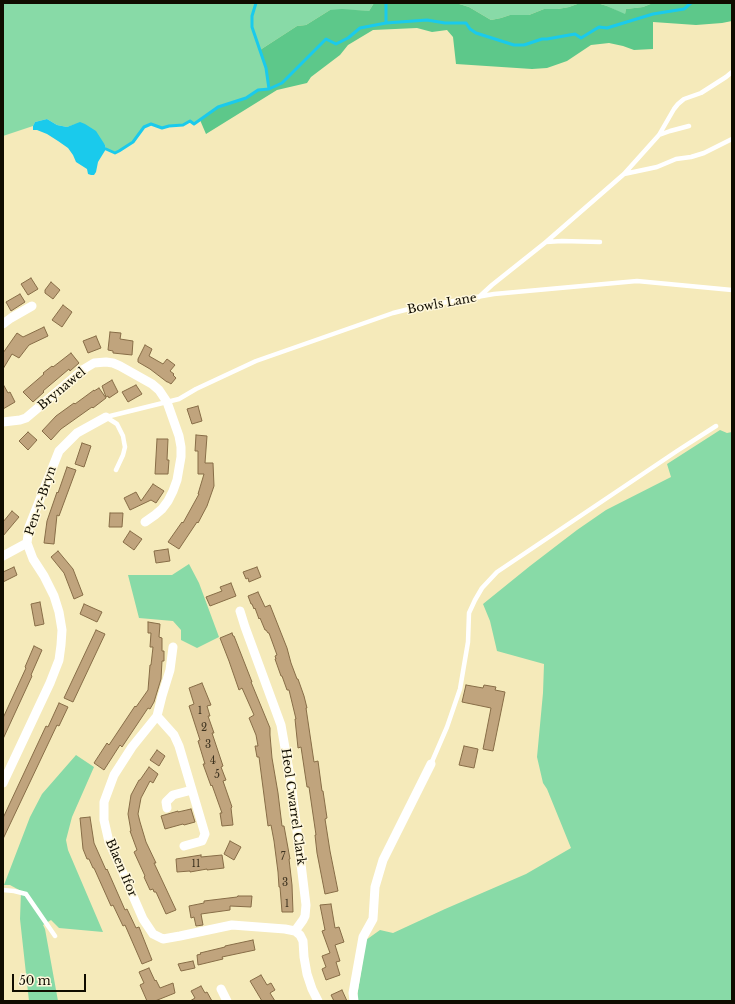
<!DOCTYPE html>
<style>
body{margin:0}
#map{position:relative;width:735px;height:1004px;overflow:hidden;background:#f5eaba;font-family:"Libre Baskerville",serif}
canvas{display:block}
.frame{position:absolute;inset:0;border:4px solid #100c00;pointer-events:none}
.scale{position:absolute;left:12px;top:974px;width:74px;height:18px;box-sizing:border-box;border:2px solid #100c00;border-top:0;padding-left:5px;font-size:12px;line-height:14px;white-space:nowrap;color:#100c00;-webkit-text-stroke:3px #fef7db;paint-order:stroke}
</style>
<div id="map">
<canvas width="735" height="1004"></canvas>
<div class="frame"></div>
<div class="scale">50 m</div>
</div>
<script>
const c = document.querySelector('canvas').getContext('2d');
c.lineJoin = 'round';
function fillPath(path, color) { c.fillStyle = color; c.fill(path, 'evenodd'); }
const toPath = rows => new Path2D(rows.map(r => 'M' + r).join(''));
function strokePath(path, color, width, dash) { c.strokeStyle = color; c.lineWidth = width; c.lineCap = dash ? 'butt' : 'round'; c.setLineDash(dash || []); c.stroke(path); }
function write(font, color, halo, rows, align = 'center') {
  c.font = font + ' "Libre Baskerville",serif'; c.lineWidth = 3; c.setLineDash([]); c.textBaseline = 'middle'; c.strokeStyle = halo; c.fillStyle = color; for (const [text, x, y, turn = 0] of rows) {
    c.save(); c.translate(x, y); c.rotate((+turn || 0) * Math.PI / 180); c.textAlign = isNaN(turn) ? turn : align; if (halo) c.strokeText(text, 0, 0); c.fillText(text, 0, 0); c.restore();
  }
}
const green = toPath([
 [3,3,374,3,369,11,330,10,306,25,297,26,260,50,266,68,269,89,258,90,246,98,218,107,194,124,190,121,183,125,169,126,162,128,151,124,144,127,133,142,115,153,106,149,105,145,76,124,67,127,57,125,47,119,35,122,33,126,3,136],
 [456,3,580,3,569,7,558,9,544,9,529,15,510,15,501,18,491,20,469,7],
 [597,3,653,3,643,7,626,9,625,15,607,6],
 [720,430,727,433,732,432,732,1001,358,1001,357,997,366,940,380,930,393,933,445,909,526,874,571,848,547,789,543,783,537,757,543,693,544,664,497,651,490,621,483,604,530,566,577,530,606,510,671,477,667,464],
 [189,564,199,583,219,637,197,648,181,640,181,630,173,621,139,618,128,575,172,575],
 [76,755,94,767,72,817,66,840,68,850,103,932,59,928,51,920,43,925,45,929,58,1001,29,1001,20,919,21,891,10,885,4,885,30,817,42,794]
]);
const forest = toPath([
 [374,3,456,3,469,7,491,20,501,18,510,15,529,15,544,9,558,9,569,7,580,3,597,3,607,6,625,14,626,9,643,7,653,3,732,3,732,21,722,23,696,25,653,22,653,49,634,50,623,46,609,43,591,45,567,61,547,68,532,69,456,64,453,37,447,30,432,32,417,28,373,30,348,45,340,55,311,77,307,83,277,90,206,134,200,120,218,107,246,98,258,90,269,88,266,68,260,50,297,26,306,25,330,10,342,9,369,11]
]);
const water = toPath([
 [47,119,57,125,67,127,80,122,85,124,96,131,105,145,106,149,98,162,96,172,94,175,91,175,88,174,87,169,76,162,73,155,68,148,58,141,47,134,37,130,33,130,33,126,35,122]
]);
const stream = toPath([
 [256,3,252,16,252,27,266,68,269,89],
 [386,3,386,23],
 [106,149,115,153,119,151,133,142,144,127,151,124,162,128,169,126,183,125,190,121,194,124,218,107,246,98,258,90,269,89,282,83,326,39,336,44,348,38,360,28,386,23,427,20,445,23,466,23,470,29,476,33,514,45,524,45,542,39,547,39,575,34,581,38,599,27,607,28,653,14,684,9,691,3]
]);
const building = toPath([
 [31,278,38,289,28,295,21,284,31,278],
 [51,282,60,290,53,299,45,293,45,290,51,282],
 [20,294,25,302,11,311,6,302,20,294],
 [63,305,72,312,62,327,52,320,63,305],
 [44,327,48,336,29,345,19,358,12,354,3,369,3,353,17,333,23,337,44,327],
 [110,332,121,333,120,339,133,341,132,355,113,353,113,351,108,350,110,332],
 [96,336,101,348,88,353,83,341,96,336],
 [145,345,152,349,149,356,163,364,167,359,175,365,170,371,174,374,173,375,176,378,171,384,168,382,167,382,150,369,138,362,138,359,145,345],
 [71,353,79,363,70,371,69,369,43,391,44,392,33,402,23,392,44,374,43,373,52,366,53,367,71,353],
 [112,380,118,392,109,398,108,396,106,397,102,386,112,380],
 [3,384,8,393,10,392,15,402,3,409,3,384],
 [136,385,142,394,128,402,122,392,136,385],
 [99,388,106,398,93,408,92,407,61,429,51,440,42,431,56,416,74,403,75,404,94,390,94,391,99,388],
 [198,406,202,421,192,424,187,409,198,406],
 [28,432,37,440,28,450,19,441,28,432],
 [196,435,207,436,205,463,213,463,214,486,207,506,198,523,197,522,179,549,168,542,182,522,183,523,199,494,198,494,204,474,198,474,198,451,195,451,196,435],
 [157,439,168,439,167,460,169,460,168,474,155,474,157,439],
 [82,443,91,446,84,467,75,464,82,443],
 [67,467,76,470,59,516,57,515,54,544,44,543,47,521,57,492,58,493,67,467],
 [153,484,164,491,156,503,151,500,130,510,124,498,136,492,141,501,153,484],
 [12,511,19,517,3,536,3,522,12,511],
 [110,513,123,513,122,527,109,527,110,513],
 [130,531,142,539,134,550,123,542,130,531],
 [168,549,170,561,156,563,154,551,168,549],
 [58,551,73,569,83,595,74,599,64,573,51,557,58,551],
 [14,567,17,575,3,582,3,572,14,567],
 [257,567,261,577,249,582,248,578,246,579,243,572,257,567],
 [231,583,236,596,210,606,206,597,222,591,220,587,231,583],
 [258,592,265,607,270,605,287,648,291,663,297,679,298,679,304,696,307,708,306,708,314,762,318,761,322,791,323,791,327,818,325,819,330,851,338,891,325,894,317,853,315,835,316,835,309,787,307,787,301,747,298,748,295,719,296,719,289,690,287,690,282,676,281,676,275,659,276,659,275,656,277,655,269,633,268,633,266,630,265,630,260,618,259,619,255,608,254,609,252,604,251,604,248,596,258,592],
 [40,602,44,624,35,626,31,604,40,602],
 [84,604,102,612,97,622,80,614,84,604],
 [148,622,160,624,159,637,162,638,162,651,164,651,164,661,162,661,161,679,154,702,150,709,148,708,122,747,120,745,104,770,94,763,107,743,109,745,135,706,136,707,148,690,150,665,151,665,153,647,150,647,151,633,148,633,148,622],
 [96,630,105,634,73,702,64,698,96,630],
 [232,633,233,636,234,636,252,682,251,682,270,728,270,735,272,758,278,793,282,826,284,826,290,859,289,859,292,885,293,912,282,912,280,887,279,887,278,872,274,841,271,825,268,826,259,757,257,757,255,746,258,746,256,735,249,718,254,715,242,688,239,690,229,661,220,638,232,633],
 [34,646,42,650,31,675,32,676,3,739,3,718,26,668,25,667,34,646],
 [202,683,211,705,207,706,210,716,208,716,214,733,212,733,223,766,221,767,226,780,223,781,232,807,231,808,233,825,222,826,220,813,222,813,212,785,211,786,203,764,205,764,198,741,200,740,189,706,194,704,189,688,202,683],
 [466,685,483,688,484,685,496,687,495,690,505,692,493,751,483,749,491,708,462,702,466,685],
 [59,703,68,707,59,726,57,725,3,839,3,818,46,726,48,727,59,703],
 [464,746,478,749,474,768,459,765,464,746],
 [157,750,165,756,159,766,150,760,157,750],
 [149,767,158,774,153,783,150,781,141,798,138,814,140,822,146,842,156,863,154,863,176,910,166,914,156,892,154,892,153,889,150,890,144,877,145,876,134,852,137,850,130,831,131,831,128,814,131,795,139,780,140,780,149,767],
 [191,809,195,822,184,825,183,824,165,829,161,816,178,811,178,812,191,809],
 [90,817,94,843,106,870,107,869,125,910,127,909,136,928,139,927,152,960,142,964,125,925,123,926,113,905,111,906,94,868,93,868,89,859,87,859,83,849,80,818,90,817],
 [230,841,241,847,234,860,224,854,230,841],
 [201,855,201,857,222,855,224,868,207,870,207,869,190,872,190,871,177,872,176,859,201,855],
 [238,896,252,896,251,907,230,906,230,910,201,914,203,925,196,926,194,917,191,918,189,906,204,903,204,901,237,897,238,896],
 [331,904,335,928,339,927,344,942,335,945,340,961,336,962,340,975,326,980,322,969,326,967,322,956,330,953,322,931,325,930,320,905,331,904],
 [253,940,255,950,222,957,223,959,198,965,197,955,201,954,200,953,225,947,225,946,253,940],
 [193,961,195,968,181,971,178,964,193,961],
 [149,968,155,981,156,980,160,988,173,983,175,993,155,1001,147,1001,140,985,144,983,139,972,149,968],
 [261,975,267,985,271,983,275,990,270,993,275,1001,262,1001,250,981,261,975],
 [201,986,205,993,207,992,212,1001,190,1001,195,998,191,991,201,986],
 [342,990,347,1001,334,1001,331,995,342,990]
]);
const lane = toPath([
 [659,135,670,131,689,126],
 [624,174,657,167,676,159,691,157,704,153,732,139],
 [546,242,562,241,600,242],
 [479,297,492,285,546,242,624,174,659,135,674,109,678,104,684,99,701,93,726,77,732,72],
 [106,417,179,399,196,389,256,361,393,313,413,308,494,294,637,281,732,290],
 [106,417,117,424,123,436,124,442,125,447,123,455,116,470],
 [431,764,447,727,460,689,468,642,469,613,475,600,482,588,497,572,677,451,716,426],
 [3,890,14,891,26,894,55,936]
]);
const street = toPath([
 [3,324,11,318,32,306],
 [3,422,20,420,26,418,84,369,94,363,106,362,113,363,120,366,152,384,159,390,167,402,179,436,181,447,181,457,177,480,173,491,168,501,162,509,155,515,145,522],
 [3,556,27,543],
 [240,611,245,627,281,725,291,782,306,905,305,916,303,920,295,931,300,935,303,941,304,957,307,974,312,989,318,1001],
 [173,647,170,670,162,696,157,716,132,747,114,775,104,802,104,820,109,842,123,873,143,919,153,934,163,939,180,936,232,925,285,929,295,931],
 [157,716,174,735,179,746,205,834,202,841,184,846],
 [3,783,50,683,59,660,61,645,62,630,59,612,54,596,44,576,33,559,27,543,29,527,59,451,77,433,106,417],
 [167,808,166,802,173,795,192,790],
 [221,989,227,1001],
 [354,1001,353,993,363,937,373,919,375,887,383,860,431,764]
]);
const numberNames = [
 ["1",200,711],
 ["2",204,728],
 ["3",208,745],
 ["4",213,761],
 ["5",217,775],
 ["7",283,857],
 ["11",196,864],
 ["3",285,883],
 ["1",287,904]
];
const streetNames = [
 ["Bowls Lane",442,304,-10],
 ["Brynawel",62,389,-40],
 ["Pen-y-Bryn",41,501,-71],
 ["Heol Cwarrel Clark",293,807,82],
 ["Blaen Ifor",121,868,67]
];
fillPath(green, '#88daa7');
fillPath(forest, '#5dc88a');
fillPath(water, '#1acaec');
strokePath(stream, '#1acaec', 3);
fillPath(building, '#c0a47d');
strokePath(building, '#876d47', 1);
strokePath(lane, '#fff', 4.5);
strokePath(street, '#fff', 9);
write('10px', '#3c321f', null, numberNames);
write('12px', '#100c00', '#fef7db', streetNames);
</script>
